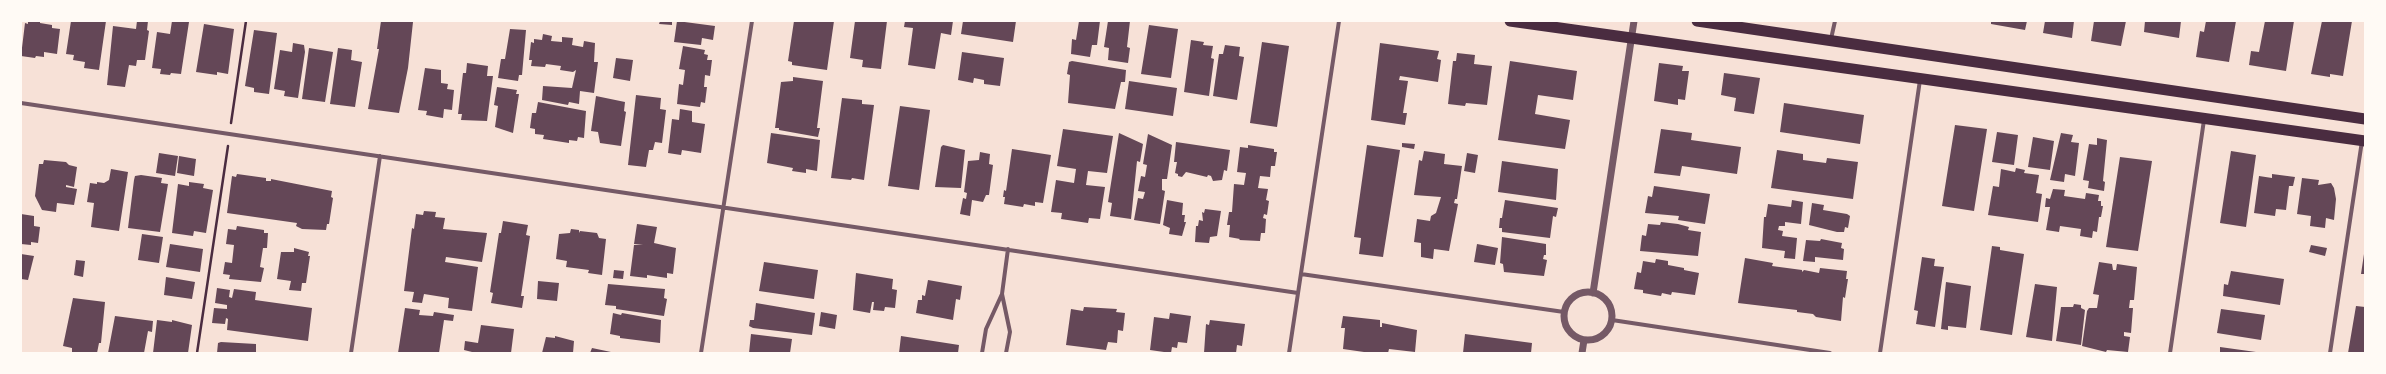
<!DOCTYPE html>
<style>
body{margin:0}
#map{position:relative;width:2386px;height:374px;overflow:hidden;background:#f7e1d7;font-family:Rubik,sans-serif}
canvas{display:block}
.frame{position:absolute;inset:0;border:22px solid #fffaf5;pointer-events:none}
</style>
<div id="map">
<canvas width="2386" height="374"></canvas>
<div class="frame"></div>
</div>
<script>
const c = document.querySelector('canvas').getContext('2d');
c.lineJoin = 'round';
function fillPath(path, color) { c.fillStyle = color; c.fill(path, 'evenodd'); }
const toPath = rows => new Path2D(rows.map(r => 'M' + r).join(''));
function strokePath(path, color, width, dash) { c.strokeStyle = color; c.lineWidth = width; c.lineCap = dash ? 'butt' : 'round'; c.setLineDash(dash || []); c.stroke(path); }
const building = toPath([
 [28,21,40,21,40,23,52,25,52,28,60,29,57,54,44,52,44,57,36,56,35,58,21,56,25,23,28,24],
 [71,21,106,21,99,70,84,68,85,62,73,60,74,55,66,54],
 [137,21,148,21,147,30,149,31,145,60,137,60,136,66,129,65,125,87,107,85,113,26,136,29],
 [172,21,189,22,181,74,171,73,170,75,160,74,161,69,152,68,157,32,170,34],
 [381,21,413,22,408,68,399,113,368,109,379,49,377,49],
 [660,21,672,21,672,25,659,24],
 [677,21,715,26,713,40,702,38,701,45,674,42],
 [794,21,834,21,827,70,792,65,792,62,788,61],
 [855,21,887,21,881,69,862,67,863,60,850,58],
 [905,21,953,21,951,35,941,33,935,69,908,65,913,28,904,27],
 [963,21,1016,21,1013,42,961,34],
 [1079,21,1100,21,1097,45,1092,45,1090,57,1071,54,1072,39,1076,40],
 [1108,21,1130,21,1127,47,1130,48,1128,63,1108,60,1109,48,1104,47],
 [1991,21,2027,21,2025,30,1991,24],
 [2045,21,2074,21,2072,38,2043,33],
 [2094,21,2126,21,2121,46,2091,41],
 [2145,21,2181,21,2179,38,2144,32],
 [2206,21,2236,21,2229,62,2196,57,2200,31,2204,32],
 [2265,21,2294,21,2286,71,2249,65,2251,51,2259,52],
 [2322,21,2352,21,2343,76,2330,74,2330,77,2311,74],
 [204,24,234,29,228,74,217,72,217,75,196,72],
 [1149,25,1178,29,1171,78,1141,74],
 [510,29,526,30,522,75,519,75,518,81,498,78,501,59,505,59],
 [254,30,277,33,269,94,254,92,254,88,245,86],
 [543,34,552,36,551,41,562,42,562,37,573,38,572,45,583,47,584,41,595,43,594,62,598,62,594,93,580,91,579,104,569,102,568,105,542,100,543,86,572,88,576,70,573,72,560,70,561,66,546,64,545,67,531,66,532,60,529,60,531,42,534,43,534,39,542,40],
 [1191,40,1204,42,1203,45,1213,46,1211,58,1214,59,1209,96,1184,92],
 [1262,42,1289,46,1277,127,1250,123],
 [293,43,304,45,305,52,298,98,284,96,285,91,274,89,280,50,292,52],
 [1380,43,1439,51,1437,59,1441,60,1438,82,1400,76,1399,80,1408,81,1403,113,1407,113,1405,125,1371,120],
 [1225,45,1240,47,1239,56,1244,57,1237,100,1213,96,1219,54,1223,54],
 [683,46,705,50,704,54,708,55,707,60,712,60,710,76,705,75,704,87,707,87,705,103,701,102,700,107,677,104,679,84,683,85,685,70,679,69],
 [309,48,333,52,325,102,302,99],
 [338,48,352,50,351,60,362,62,355,107,330,104],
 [962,52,1004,58,1000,86,984,84,984,80,974,78,973,83,958,80],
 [1457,53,1475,55,1474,64,1492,66,1487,105,1466,103,1465,106,1448,104,1453,61,1456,61],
 [616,58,633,60,630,81,613,78],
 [1072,61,1126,70,1125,82,1121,82,1115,109,1068,103,1070,75,1067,74,1069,62],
 [1510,61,1577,71,1573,100,1538,95,1535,114,1570,120,1565,149,1498,140],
 [467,63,488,66,487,76,493,76,487,121,461,120,462,114,458,114,463,73,466,73],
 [1659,63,1683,66,1682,71,1689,71,1685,100,1678,99,1678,105,1654,101],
 [425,68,441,70,441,83,448,84,447,89,454,90,452,110,444,109,443,118,426,115,427,111,418,110],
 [1724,73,1760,78,1754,114,1734,111,1736,98,1721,95],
 [793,77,823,81,817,128,820,128,818,137,779,130,779,128,775,128,781,82,793,81],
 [1129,81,1177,88,1173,116,1125,109],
 [497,87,517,90,516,94,519,94,513,133,495,127,498,106,494,105],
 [636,95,661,98,660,109,666,110,662,143,655,142,653,150,649,150,646,167,628,165],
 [596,96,625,102,624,111,626,112,621,146,600,143,598,132,591,131],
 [842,98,862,100,862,104,874,105,864,180,852,178,851,180,831,178],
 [538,102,586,111,584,138,578,137,577,141,569,140,569,143,543,139,544,135,535,134,535,129,530,128,532,113,536,113],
 [1784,103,1864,115,1860,144,1780,132],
 [900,106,930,110,919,190,888,186],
 [680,109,692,111,692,122,705,124,701,153,682,150,681,155,668,153,672,119,679,120],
 [1955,125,1987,129,1974,211,1942,206],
 [1063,129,1113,136,1107,173,1088,171,1086,185,1105,187,1100,219,1089,218,1088,223,1061,219,1062,213,1051,212,1056,180,1074,183,1076,169,1057,166],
 [1661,129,1692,133,1691,140,1741,147,1737,174,1682,166,1680,176,1654,173],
 [1997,132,2018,135,2014,165,1992,162],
 [771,133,820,140,817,171,806,169,806,173,792,171,793,168,767,163],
 [1119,133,1143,144,1140,162,1137,161,1131,219,1110,216,1112,203,1108,202],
 [2061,133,2073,135,2071,142,2079,143,2075,176,2065,174,2064,182,2050,180],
 [1148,134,1172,145,1167,179,1162,179,1162,190,1165,191,1160,224,1134,220,1138,198,1143,199,1145,192,1138,191,1141,176,1145,177,1147,165,1143,164],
 [2033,137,2054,141,2050,170,2028,167],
 [2097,138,2107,140,2103,181,2105,182,2104,191,2088,188,2089,181,2083,180,2089,144,2097,145],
 [1176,142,1230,150,1227,171,1224,170,1222,180,1213,181,1211,176,1208,175,1207,177,1186,172,1182,177,1178,176,1178,174,1175,173,1177,162,1174,162],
 [1402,143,1415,144,1414,149,1402,147],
 [943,145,965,150,961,188,935,187,941,147],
 [1248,145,1274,149,1274,152,1277,152,1275,166,1271,166,1270,177,1260,176,1258,188,1268,189,1266,200,1269,201,1267,215,1264,214,1263,218,1266,219,1265,233,1261,233,1260,241,1239,240,1240,239,1229,237,1230,225,1227,225,1229,212,1232,212,1234,184,1244,185,1246,173,1237,172,1240,147,1248,148],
 [1367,145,1400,150,1383,257,1359,254,1361,238,1354,237],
 [1012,149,1051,155,1043,203,1035,202,1035,206,1024,204,1023,207,1004,204,1005,197,1003,197,1004,190,1006,191],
 [1777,150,1803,154,1803,160,1826,163,1827,158,1858,162,1853,199,1771,188],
 [1424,151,1445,154,1444,164,1462,166,1457,199,1455,199,1454,203,1458,204,1449,251,1434,249,1433,259,1421,257,1421,243,1414,242,1417,219,1430,221,1431,216,1436,213,1441,197,1414,195,1419,160,1422,161],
 [2231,151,2256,155,2246,227,2220,223],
 [980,152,990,154,989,164,993,165,989,195,986,195,983,202,972,200,970,216,960,214,963,198,966,199,967,193,964,192,968,161,979,160],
 [159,153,178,156,175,176,156,173],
 [1467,153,1478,155,1475,173,1464,171],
 [179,156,196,159,194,176,177,173],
 [2120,157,2152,161,2138,251,2106,247],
 [44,160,66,162,69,165,77,167,74,187,66,185,66,187,77,189,74,205,57,203,56,212,42,210,35,196,39,164,43,164],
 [1502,161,1558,169,1556,200,1498,192],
 [2016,168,2025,170,2024,173,2039,175,2036,193,2042,194,2038,222,1988,215,1993,186,1999,187,2001,169,2015,172],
 [111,169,128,172,119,231,91,227,94,203,87,202,90,183,97,184,97,182,104,183,109,180],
 [237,174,266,178,266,181,271,181,271,179,332,191,331,197,333,198,329,224,327,224,326,230,302,229,296,226,297,223,227,213,232,176,236,177],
 [2272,174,2295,177,2293,186,2289,186,2286,210,2276,209,2275,216,2254,213,2259,176,2272,178],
 [141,175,162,178,161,183,168,184,160,232,128,228,134,180,135,176],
 [2302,178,2319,180,2318,185,2331,183,2334,188,2336,199,2334,220,2326,218,2325,228,2310,226,2311,216,2297,214],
 [189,182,204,184,203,188,213,190,206,233,194,231,193,236,172,233,178,184,189,186],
 [1654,186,1710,194,1705,224,1678,220,1679,216,1645,213,1648,196,1652,197],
 [2053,189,2065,190,2064,196,2085,199,2086,193,2099,195,2098,201,2101,201,2101,206,2103,206,2101,217,2099,217,2097,232,2093,231,2092,238,2080,236,2081,229,2060,226,2059,232,2046,230,2050,207,2045,207,2046,198,2050,199],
 [1167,200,1183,203,1182,215,1185,215,1184,222,1186,222,1182,236,1169,234,1170,228,1163,225],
 [1505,200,1558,208,1556,217,1553,216,1550,238,1502,232,1502,228,1499,228,1500,218,1504,218,1502,218],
 [1792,200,1803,202,1801,224,1785,222,1785,226,1779,226,1778,230,1783,231,1782,236,1797,238,1795,259,1784,258,1785,251,1762,248,1764,217,1766,217,1768,204,1791,207],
 [1812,203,1824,205,1823,210,1847,214,1850,216,1848,228,1845,227,1844,232,1837,232,1809,225],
 [1205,209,1221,211,1217,236,1210,237,1209,243,1195,242,1196,226,1198,226,1199,220,1203,221,1202,212,1204,213],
 [424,211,436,212,435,217,445,218,443,229,487,233,482,262,446,257,445,262,478,267,472,311,448,308,449,298,424,294,422,303,412,302,414,292,404,291,412,228,414,229,416,214,423,215],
 [21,214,34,216,34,226,40,227,38,243,31,242,31,245,21,244],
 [503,221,528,225,526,235,530,236,521,296,524,296,522,308,491,303,493,293,490,292,499,233,501,233],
 [1661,222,1678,224,1689,227,1688,230,1701,232,1698,256,1640,251,1642,235,1646,236,1648,224,1660,225],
 [637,224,657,227,654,243,676,248,673,274,667,273,667,278,647,275,647,278,630,276,634,245,643,245,634,244],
 [237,226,264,230,264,233,268,233,267,248,263,248,260,267,264,268,261,282,229,279,230,275,223,274,225,262,232,263,234,245,226,244,228,229,236,230],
 [571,229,579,230,579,233,580,231,597,233,599,238,606,239,602,275,588,273,589,270,566,267,567,261,556,259,559,234,570,233],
 [142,234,163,237,159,263,138,260],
 [1502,237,1546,244,1546,255,1544,255,1543,259,1547,260,1544,276,1504,272,1503,264,1500,263],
 [1821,239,1842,243,1841,248,1844,249,1843,260,1815,257,1815,262,1803,261,1806,240,1820,241],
 [170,244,203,249,200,272,166,267],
 [1477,244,1498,248,1495,265,1474,262],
 [2311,245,2327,248,2325,256,2309,252],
 [1992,246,2000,247,2000,250,2024,254,2012,335,1980,330],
 [294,248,309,252,308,256,310,256,306,283,302,283,301,291,289,290,291,281,277,279,281,252,294,252],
 [21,254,34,256,28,280,21,279],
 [2364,254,2365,254,2365,274,2361,274],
 [1922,257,1935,259,1934,266,1944,267,1935,327,1916,324,1918,311,1914,310],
 [1745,258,1773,263,1772,266,1802,270,1802,272,1804,270,1819,273,1820,268,1847,271,1846,279,1848,279,1845,298,1843,297,1841,321,1816,317,1813,314,1797,312,1797,310,1738,303],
 [1656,259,1668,261,1668,265,1684,268,1684,270,1699,273,1695,295,1672,292,1671,295,1662,293,1661,296,1643,293,1643,290,1634,289,1637,272,1641,273,1643,261,1655,263],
 [76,260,85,261,83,277,74,275],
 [764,262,818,270,814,299,759,291],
 [2099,262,2112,264,2113,270,2116,270,2117,264,2137,267,2134,300,2130,300,2129,308,2133,308,2131,333,2124,332,2124,336,2130,337,2128,352,2107,350,2106,352,2082,346,2087,311,2089,308,2097,308,2099,295,2093,294],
 [614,270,624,271,623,279,613,278],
 [2231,271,2284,279,2280,305,2223,296,2224,284,2228,285],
 [856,273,893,279,892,289,897,290,895,308,885,307,884,311,873,310,874,302,872,302,870,313,853,310],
 [166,277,195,282,192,299,164,295],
 [928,280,962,286,960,300,956,299,953,320,916,313,918,300,922,300,922,295,925,296],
 [538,281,559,283,557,301,537,299],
 [1946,282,1971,286,1966,328,1948,326,1948,330,1941,329],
 [608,284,665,289,664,298,667,299,664,316,616,309,616,306,605,305],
 [2035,284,2057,287,2052,341,2026,337],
 [217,288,230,290,229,297,232,298,234,289,256,292,255,300,312,308,308,341,227,330,228,319,226,318,225,324,212,323,214,308,227,309,227,305,215,303],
 [73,298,105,302,101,343,99,343,97,353,72,353,72,348,63,346],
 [756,303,815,313,812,335,753,328,749,326,750,320,754,320],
 [2074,304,2081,305,2081,308,2085,310,2081,345,2056,341,2061,307,2073,307],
 [2356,306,2365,307,2365,353,2348,353],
 [1084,307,1117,309,1116,312,1125,313,1123,331,1118,330,1117,343,1108,342,1106,350,1066,345,1071,309,1083,311],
 [405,308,420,310,419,315,433,316,434,312,454,315,453,321,444,320,439,353,398,353],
 [2221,309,2265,315,2261,340,2217,333],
 [821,312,837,315,835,329,819,326],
 [613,313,621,315,622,313,661,320,660,343,620,338,620,336,610,334],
 [1170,313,1191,316,1187,343,1178,342,1177,348,1172,347,1171,353,1150,350,1154,317,1169,319],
 [115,316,153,321,152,332,148,331,144,353,108,353],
 [1343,316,1380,320,1380,327,1382,327,1382,323,1417,330,1415,352,1389,349,1388,353,1371,353,1343,349,1345,328,1341,328],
 [157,320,172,322,172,320,192,325,188,353,153,353],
 [1210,320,1245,324,1242,346,1237,345,1236,353,1204,353,1206,324,1209,325],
 [481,325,514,329,511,353,476,353,464,350,465,341,478,343],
 [751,334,792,339,790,353,749,353],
 [1465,334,1532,343,1531,353,1463,353],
 [555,336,574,341,573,353,542,353,546,337,555,338],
 [901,336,959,345,958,353,899,353],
 [221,342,256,344,256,353,217,353,218,343],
 [2220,347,2256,352,2256,353,2220,353],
 [592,348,611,352,611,353,590,353]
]);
const path = toPath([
 [231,123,246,21],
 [197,353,228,146]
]);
const minor = toPath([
 [1831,39,1835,21],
 [21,103,1298,293],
 [1301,274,1564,312],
 [1002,294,1010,332,1006,353],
 [1612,320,1830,353],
 [351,353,380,156],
 [701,353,752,21],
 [982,353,986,329,1002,294,1008,249],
 [1289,353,1339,21],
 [1880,353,1920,80],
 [2170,353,2204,120],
 [2330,353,2362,141]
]);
const tertiary = toPath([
 '1564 316a24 24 0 1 1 48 0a24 24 0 1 1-48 0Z',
 [1593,293,1634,21],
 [1582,353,1584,340]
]);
const trunk = toPath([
 [1510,21,2365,141],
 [1697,21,2365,119]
]);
fillPath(building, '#644757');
strokePath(path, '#4a2c40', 2.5);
strokePath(minor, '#755966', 4);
strokePath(tertiary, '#755966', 7);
strokePath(trunk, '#4a2c40', 11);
</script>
